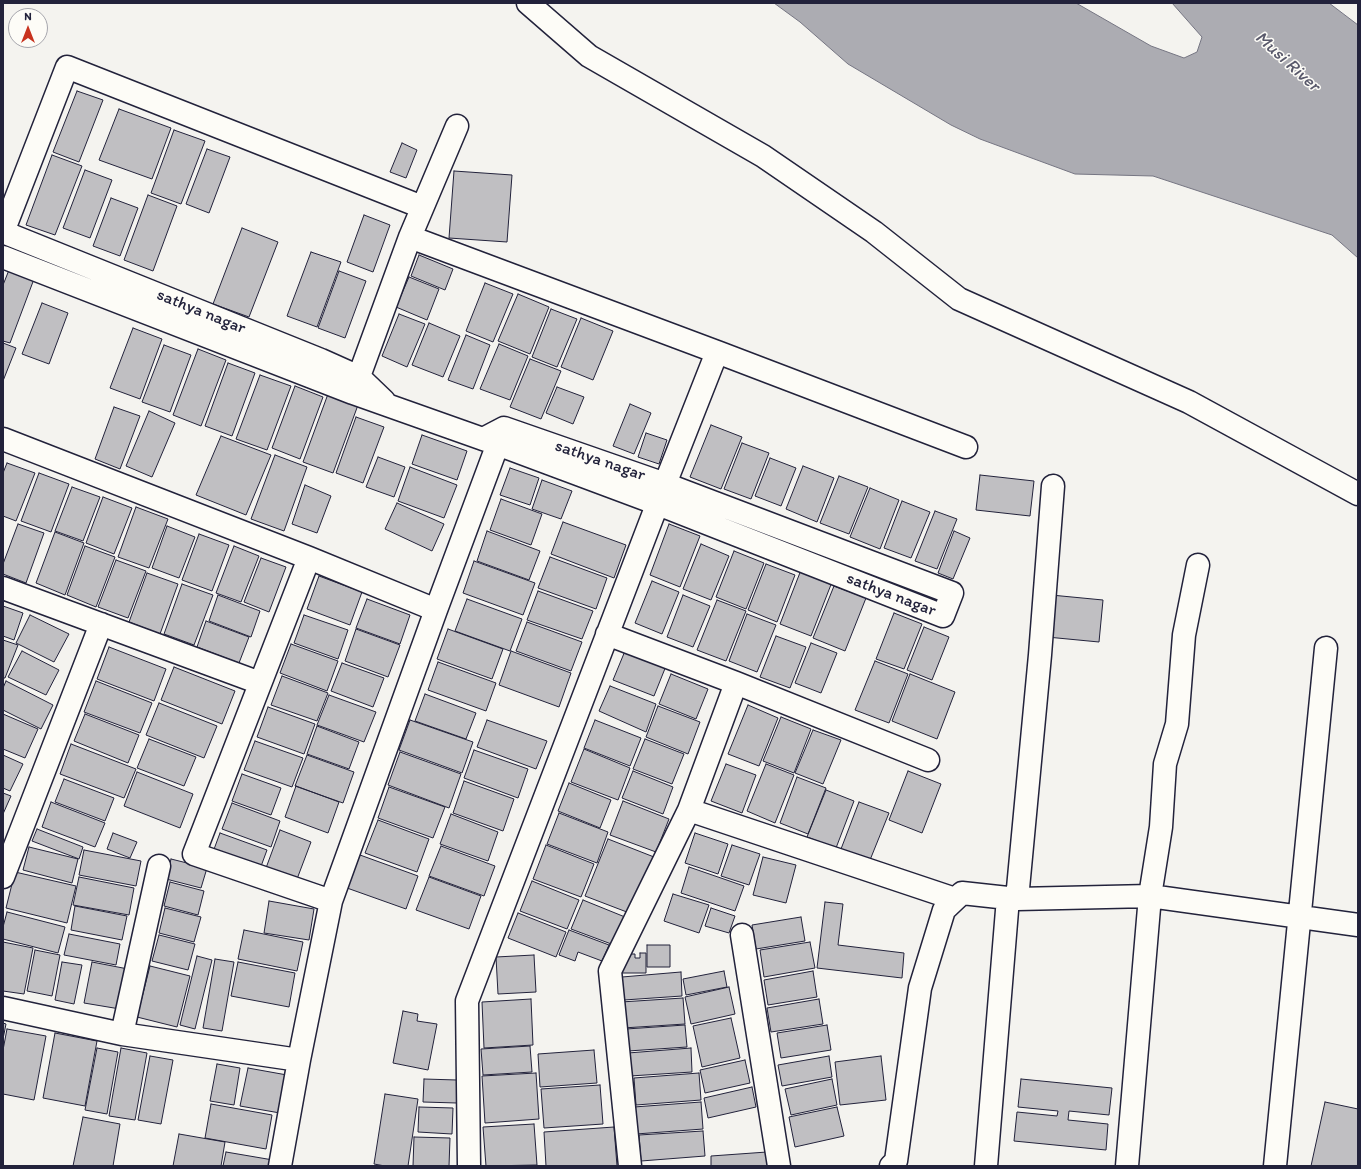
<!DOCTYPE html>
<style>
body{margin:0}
#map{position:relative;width:1361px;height:1169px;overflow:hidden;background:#f4f3ef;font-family:Itim,sans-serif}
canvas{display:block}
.frame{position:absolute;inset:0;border:4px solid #22223b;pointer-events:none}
.north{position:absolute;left:8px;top:8px;width:40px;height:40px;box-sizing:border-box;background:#fdfcf7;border:1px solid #a5a5ac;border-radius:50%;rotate:0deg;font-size:11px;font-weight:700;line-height:16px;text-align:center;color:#22223b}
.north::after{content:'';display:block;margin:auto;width:14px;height:18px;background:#c8321e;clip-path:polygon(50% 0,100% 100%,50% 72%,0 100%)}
</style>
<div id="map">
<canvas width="1361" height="1169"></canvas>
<div class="frame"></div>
<div class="north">N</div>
</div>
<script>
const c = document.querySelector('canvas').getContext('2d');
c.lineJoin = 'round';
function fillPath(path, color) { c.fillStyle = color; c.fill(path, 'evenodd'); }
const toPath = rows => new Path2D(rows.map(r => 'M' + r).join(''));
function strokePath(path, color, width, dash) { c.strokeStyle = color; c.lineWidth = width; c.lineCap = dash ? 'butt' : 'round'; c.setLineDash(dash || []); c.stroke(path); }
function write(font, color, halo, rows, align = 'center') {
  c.font = font + ' Itim,sans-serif'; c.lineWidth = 3; c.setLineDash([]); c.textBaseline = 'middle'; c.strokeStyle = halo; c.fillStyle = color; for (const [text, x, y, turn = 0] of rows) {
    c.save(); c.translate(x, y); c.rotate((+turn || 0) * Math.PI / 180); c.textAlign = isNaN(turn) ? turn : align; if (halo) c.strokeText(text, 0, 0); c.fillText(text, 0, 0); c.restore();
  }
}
const water = toPath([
 [774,3,1076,3,1151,46,1184,58,1197,52,1202,37,1172,3,1329,3,1358,25,1358,258,1332,235,1153,176,1075,174,980,139,951,125,848,64,800,22,774,3]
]);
const building = toPath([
 [77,91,103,100,79,162,53,152,77,91],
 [119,109,171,128,152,179,99,160,119,109],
 [174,130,205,141,181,204,151,193,174,130],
 [402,143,417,150,406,178,390,172,402,143],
 [207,149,230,157,209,213,186,204,207,149],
 [52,155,82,166,55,235,26,225,52,155],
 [85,170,112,180,90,238,63,228,85,170],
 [454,171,512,175,507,242,449,238,454,171],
 [148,195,177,206,153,271,124,260,148,195],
 [111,198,138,208,120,256,93,246,111,198],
 [364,215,390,225,373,272,347,262,364,215],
 [242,228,278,242,249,317,213,304,242,228],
 [311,252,341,262,317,327,287,316,311,252],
 [419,255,453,269,445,290,411,276,419,255],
 [9,270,34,279,10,343,3,341,3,285,9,270],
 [339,271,366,281,345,338,318,328,339,271],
 [409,277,439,289,427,320,396,307,409,277],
 [485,283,513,294,493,342,466,331,485,283],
 [518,294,549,307,530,354,498,341,518,294],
 [42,303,68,313,49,364,22,354,42,303],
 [551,309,577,319,557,367,532,357,551,309],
 [399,314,425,324,407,367,382,356,399,314],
 [581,318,613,331,593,380,561,367,581,318],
 [429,323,460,336,443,377,412,365,429,323],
 [133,328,162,339,140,399,110,388,133,328],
 [466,335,490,345,473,389,448,380,466,335],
 [3,343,16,348,3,381,3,343],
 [499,344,528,356,510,400,480,389,499,344],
 [164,345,191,355,170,412,142,402,164,345],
 [198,349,226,360,201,426,173,415,198,349],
 [530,359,561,371,541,419,510,407,530,359],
 [228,363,255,373,232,436,205,426,228,363],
 [260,375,291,386,267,450,236,439,260,375],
 [295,386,323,397,300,459,272,448,295,386],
 [557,387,584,397,573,424,546,413,557,387],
 [328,394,358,405,333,473,303,462,328,394],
 [630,404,651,413,634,454,613,446,630,404],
 [114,407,140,416,120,469,95,459,114,407],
 [149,411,175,423,152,477,126,466,149,411],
 [356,417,384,427,363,483,336,473,356,417],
 [711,425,742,437,721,489,690,477,711,425],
 [646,433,667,440,659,464,638,457,646,433],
 [422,435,467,451,457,480,412,464,422,435],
 [221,436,271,455,246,515,196,495,221,436],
 [742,443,769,453,751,499,724,489,742,443],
 [275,455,307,467,284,531,251,519,275,455],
 [378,457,405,467,394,497,366,487,378,457],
 [770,458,796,468,781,506,755,496,770,458],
 [7,463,35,473,16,521,3,516,3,473,7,463],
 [803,466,834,478,817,522,786,509,803,466],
 [410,467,457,485,444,518,398,501,410,467],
 [510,468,539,478,530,505,500,495,510,468],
 [39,473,69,484,51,532,21,521,39,473],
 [980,475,1034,481,1030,516,976,510,980,475],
 [839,476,868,487,849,534,820,523,839,476],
 [542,480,572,491,561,519,532,509,542,480],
 [305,485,331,496,317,533,292,524,305,485],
 [72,487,100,497,83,541,55,531,72,487],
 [870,488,899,500,880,549,850,537,870,488],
 [103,497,132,508,114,554,86,543,103,497],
 [501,499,542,514,531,545,490,530,501,499],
 [902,501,930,512,911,558,884,548,902,501],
 [397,503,444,524,432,551,385,529,397,503],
 [136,507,168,519,149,568,118,557,136,507],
 [935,511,957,519,937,569,915,561,935,511],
 [563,522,626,545,614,578,551,554,563,522],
 [18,524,44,533,26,583,3,574,3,564,18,524],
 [669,524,700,536,680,587,650,575,669,524],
 [167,526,195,537,179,578,152,568,167,526],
 [487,531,540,551,529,580,477,561,487,531],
 [954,531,970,538,953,579,938,573,954,531],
 [55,532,84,543,65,595,36,583,55,532],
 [199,534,229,545,212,591,182,580,199,534],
 [701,544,729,556,711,600,683,589,701,544],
 [85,546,115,557,96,607,67,595,85,546],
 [234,546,259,556,241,602,216,593,234,546],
 [734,551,764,563,746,609,716,597,734,551],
 [550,557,607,578,596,609,538,588,550,557],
 [261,558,286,567,269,612,244,602,261,558],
 [116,560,146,571,128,618,98,607,116,560],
 [474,561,535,583,523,615,463,593,474,561],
 [766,564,795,575,777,622,748,610,766,564],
 [801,570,832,582,811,636,780,624,801,570],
 [147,573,178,584,160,634,129,622,147,573],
 [319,576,362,592,350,625,307,609,319,576],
 [652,581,679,592,662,634,635,623,652,581],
 [182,584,213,595,194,645,164,634,182,584],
 [834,586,866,598,845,651,813,638,834,586],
 [538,591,593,611,582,639,527,620,538,591],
 [218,595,260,611,251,637,209,621,218,595],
 [683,595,710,606,693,647,667,637,683,595],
 [1051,595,1103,600,1099,642,1047,637,1051,595],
 [367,599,410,615,400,644,356,628,367,599],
 [467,599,522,619,510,651,455,631,467,599],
 [717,600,746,611,726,661,697,650,717,600],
 [3,606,23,613,14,640,3,636,3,606],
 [894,613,922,624,904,669,876,659,894,613],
 [747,614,776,625,757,672,729,661,747,614],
 [30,615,69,634,54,662,16,643,30,615],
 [304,615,348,630,338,659,294,643,304,615],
 [206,621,249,637,239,663,197,647,206,621],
 [527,622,582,642,571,671,516,651,527,622],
 [924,627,949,637,932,680,907,670,924,627],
 [356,629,400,645,388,677,345,661,356,629],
 [448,629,503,649,492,679,437,659,448,629],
 [776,636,806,647,790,688,760,677,776,636],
 [3,640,18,645,5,678,3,678,3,640],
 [811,643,837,653,821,693,795,683,811,643],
 [291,644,338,661,327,691,280,673,291,644],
 [109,647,166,669,154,701,97,679,109,647],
 [22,651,59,670,46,695,8,677,22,651],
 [511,651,571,673,559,707,499,685,511,651],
 [625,651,666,666,654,696,613,680,625,651],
 [875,661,908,674,889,723,855,710,875,661],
 [438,662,496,683,486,711,428,690,438,662],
 [342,663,384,678,373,707,331,691,342,663],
 [174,667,235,691,222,724,161,700,174,667],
 [671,674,708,689,696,719,659,704,671,674],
 [910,674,955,692,937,739,892,721,910,674],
 [282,676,328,693,317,721,271,705,282,676],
 [6,681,53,705,41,729,3,710,3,688,6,681],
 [96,681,152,703,140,733,84,712,96,681],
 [610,686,656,704,646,732,599,711,610,686],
 [425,694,476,713,466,739,415,721,425,694],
 [329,695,376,712,364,742,317,725,329,695],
 [159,703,217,726,204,758,146,735,159,703],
 [748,705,778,718,759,766,728,754,748,705],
 [658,706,700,722,688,754,646,737,658,706],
 [268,707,315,724,304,754,257,737,268,707],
 [3,714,38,729,25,758,3,749,3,714],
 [85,714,139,735,128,763,74,741,85,714],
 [781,717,811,729,794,773,763,761,781,717],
 [410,720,473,742,462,773,399,750,410,720],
 [487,720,547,741,536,769,477,747,487,720],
 [595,720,641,738,630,766,584,748,595,720],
 [317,726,359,742,349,769,307,754,317,726],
 [813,730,841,740,823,784,795,773,813,730],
 [149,739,196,757,184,786,137,768,149,739],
 [645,739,684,754,672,784,633,769,645,739],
 [255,741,303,758,292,787,244,770,255,741],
 [71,744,136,769,124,798,60,774,71,744],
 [584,749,630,768,618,800,571,782,584,749],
 [474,750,528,769,518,798,464,778,474,750],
 [400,752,461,774,449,808,388,785,400,752],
 [3,755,23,764,10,791,3,788,3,755],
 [307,755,354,772,343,803,295,786,307,755],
 [726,764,756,775,742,813,711,801,726,764],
 [766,764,794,775,775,823,747,811,766,764],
 [633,771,673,787,663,814,622,798,633,771],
 [908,771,941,784,922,833,889,820,908,771],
 [137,772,193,794,180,828,124,806,137,772],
 [242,774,281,788,271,815,232,801,242,774],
 [797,777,826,788,808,834,780,823,797,777],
 [64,779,114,798,105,821,55,802,64,779],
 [464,781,514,799,503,831,453,813,464,781],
 [569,783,611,800,600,828,558,811,569,783],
 [296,786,339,802,328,833,285,817,296,786],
 [389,787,445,807,433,838,378,818,389,787],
 [826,790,854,801,836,848,807,837,826,790],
 [3,793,11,796,3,814,3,793],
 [623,801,669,819,656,852,610,835,623,801],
 [51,802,105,823,95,847,42,827,51,802],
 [859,802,889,813,870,860,841,849,859,802],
 [232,803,280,821,271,847,222,829,232,803],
 [559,813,608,832,597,863,547,844,559,813],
 [451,814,498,832,488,861,440,844,451,814],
 [378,820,429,839,417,872,365,853,378,820],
 [37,829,83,847,79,859,32,841,37,829],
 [280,830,311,842,297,879,266,868,280,830],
 [113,833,137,842,130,858,107,849,113,833],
 [220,833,267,850,260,869,213,852,220,833],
 [695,833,728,844,718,874,685,863,695,833],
 [608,839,654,857,632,914,585,896,608,839],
 [546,845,594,864,581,897,533,879,546,845],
 [732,845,760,854,749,885,721,876,732,845],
 [441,846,495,866,484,896,429,876,441,846],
 [29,847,78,859,72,883,23,870,29,847],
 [84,850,141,861,136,886,79,875,84,850],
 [360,855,418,876,406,909,347,888,360,855],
 [763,857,796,865,786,903,753,895,763,857],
 [171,859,207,868,201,888,166,879,171,859],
 [689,867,744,886,735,911,681,893,689,867],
 [15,872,76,886,67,923,6,908,15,872],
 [79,877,134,888,129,915,73,905,79,877],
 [429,877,481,896,469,929,416,910,429,877],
 [532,881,579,900,567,929,520,911,532,881],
 [170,882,204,891,198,915,164,906,170,882],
 [673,894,709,905,699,933,664,921,673,894],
 [583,900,625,917,614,945,571,929,583,900],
 [269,901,314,909,309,940,264,933,269,901],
 [825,902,843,904,838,945,904,953,902,978,817,968,825,902],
 [75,906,127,916,122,940,71,930,75,906],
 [165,908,201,917,194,942,159,933,165,908],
 [711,908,735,916,729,933,705,926,711,908],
 [7,912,65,927,58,953,3,939,3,927,7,912],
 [518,913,566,932,556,957,508,938,518,913],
 [801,917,805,941,756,949,752,925,801,917],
 [244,930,303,942,297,971,238,959,244,930],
 [569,930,609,945,602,961,578,952,575,961,559,955,569,930],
 [69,934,120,944,116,965,64,955,69,934],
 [159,935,195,944,188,970,152,961,159,935],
 [3,942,33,948,24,994,3,991,3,942],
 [810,942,815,968,764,977,760,950,810,942],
 [647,945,670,945,670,967,647,967,647,945],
 [35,950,60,955,52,996,27,991,35,950],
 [640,953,646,953,646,973,622,973,622,961,624,954,635,954,635,958,640,958,640,953],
 [534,955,536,992,498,994,496,957,534,955],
 [197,956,212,960,195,1029,180,1025,197,956],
 [215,959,234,962,222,1031,203,1028,215,959],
 [62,962,82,965,74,1004,55,1000,62,962],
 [92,962,128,969,120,1009,84,1003,92,962],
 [238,962,295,973,289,1007,231,996,238,962],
 [150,966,190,976,177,1027,137,1017,150,966],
 [724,971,727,987,686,995,683,979,724,971],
 [813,971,817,997,768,1005,764,980,813,971],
 [681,972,682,996,624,1000,622,977,681,972],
 [729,987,735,1014,691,1024,685,997,729,987],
 [683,998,685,1024,623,1028,621,1002,683,998],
 [531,999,533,1045,484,1048,482,1002,531,999],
 [819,999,823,1024,771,1032,767,1008,819,999],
 [403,1011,418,1014,417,1021,437,1024,428,1070,393,1063,403,1011],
 [731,1018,740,1058,702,1067,693,1026,731,1018],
 [3,1023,6,1024,3,1039,3,1023],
 [685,1025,687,1047,628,1051,626,1029,685,1025],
 [827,1025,831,1050,781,1058,777,1033,827,1025],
 [7,1029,46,1036,34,1100,3,1094,3,1050,7,1029],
 [55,1033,97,1041,85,1106,43,1098,55,1033],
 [530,1046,532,1072,483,1075,481,1049,530,1046],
 [97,1048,118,1052,107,1114,85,1110,97,1048],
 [121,1048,147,1053,135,1120,109,1116,121,1048],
 [691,1048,692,1072,630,1076,628,1053,691,1048],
 [594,1050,597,1083,540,1087,538,1054,594,1050],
 [150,1056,173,1060,161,1124,138,1120,150,1056],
 [829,1056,832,1077,782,1086,778,1065,829,1056],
 [881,1056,886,1100,840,1105,835,1062,881,1056],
 [745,1060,750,1083,705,1093,700,1070,745,1060],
 [217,1064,240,1068,234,1105,210,1101,217,1064],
 [248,1068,287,1075,280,1113,240,1106,248,1068],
 [536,1073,539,1119,485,1123,482,1076,536,1073],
 [699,1073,701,1100,636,1105,634,1078,699,1073],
 [424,1079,457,1080,457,1103,423,1102,424,1079],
 [832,1079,837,1105,791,1115,785,1089,832,1079],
 [1021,1079,1112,1088,1109,1115,1069,1111,1068,1120,1108,1124,1106,1150,1014,1141,1017,1112,1057,1116,1058,1111,1018,1107,1021,1079],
 [600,1085,603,1124,544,1128,541,1089,600,1085],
 [752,1087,756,1107,708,1118,704,1098,752,1087],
 [385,1094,418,1099,408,1166,385,1166,374,1164,385,1094],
 [701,1102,703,1129,636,1134,634,1107,701,1102],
 [1325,1102,1358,1109,1358,1166,1311,1166,1325,1102],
 [211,1104,272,1115,266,1149,205,1138,211,1104],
 [419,1107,453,1108,452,1134,418,1132,419,1107],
 [837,1107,844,1136,795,1147,789,1117,837,1107],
 [83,1117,120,1124,113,1166,73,1166,83,1117],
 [534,1124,537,1165,486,1166,483,1127,534,1124],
 [614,1127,617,1166,546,1166,544,1132,614,1127],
 [703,1131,705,1156,641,1161,639,1135,703,1131],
 [179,1134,225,1142,221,1166,173,1166,179,1134],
 [414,1137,450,1138,449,1166,413,1166,414,1137],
 [226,1152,273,1160,272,1166,223,1166,226,1152],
 [767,1152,768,1166,711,1166,711,1156,767,1152]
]);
const minor = toPath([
 [528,3,589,56,763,156,874,232,959,299,1189,402,1358,494],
 [3,232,67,67,422,207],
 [3,232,321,360,359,377,384,401],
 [410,237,717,352,665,484,467,1001,469,1166],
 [3,257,353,393,497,444,658,504,943,616,952,593,665,484,504,428,483,439],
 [717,352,966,447],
 [354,390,410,237,457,126],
 [3,439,309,558,436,610],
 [309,558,194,854,331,901],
 [3,588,260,683],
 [607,634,736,683,928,760],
 [689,810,955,899],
 [3,877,101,624],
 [1017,899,1040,655,1053,486],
 [742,935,779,1166],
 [3,1008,122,1034,299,1060],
 [122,1034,159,866],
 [280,1166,299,1060,331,901,436,610,503,430],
 [630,1166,610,971,689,810,736,683],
 [891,1166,896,1161,920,988,944,910,962,893,1017,899,1150,896,1358,925],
 [986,1166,1008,898],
 [1127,1166,1150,896,1161,827,1165,764,1177,724,1184,635,1198,565],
 [1275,1166,1326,648]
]);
const streetNames = [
 ["sathya nagar",201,312,22],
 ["sathya nagar",600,461,19],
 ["sathya nagar",891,595,21]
];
const waterNames = [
 ["Musi River",1287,62,42]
];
fillPath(water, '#acacb2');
strokePath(water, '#757582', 1);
fillPath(building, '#c0bfc2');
strokePath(building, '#22223b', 1);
strokePath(minor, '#22223b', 25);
strokePath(minor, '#fdfcf7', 22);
write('17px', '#22223b', '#fdfcf7', streetNames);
write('italic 18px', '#59596b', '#fdfcf7', waterNames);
</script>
